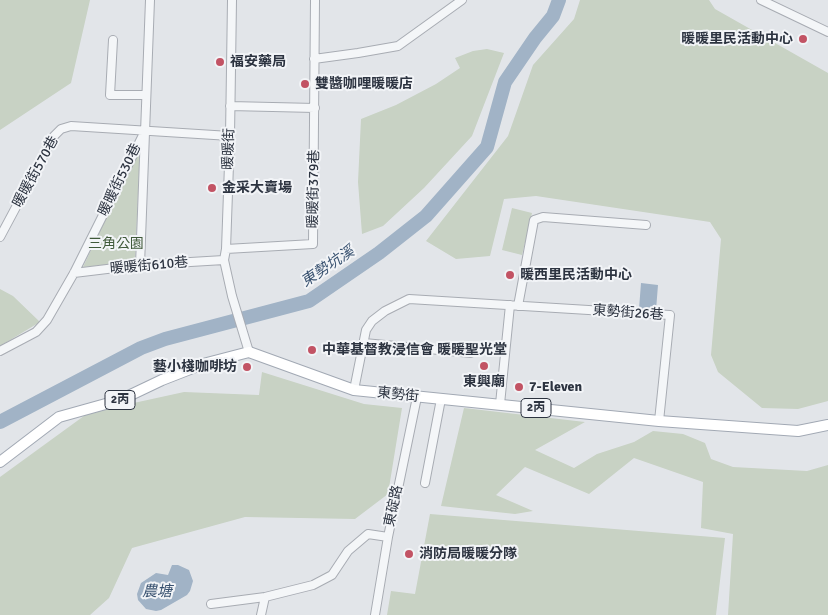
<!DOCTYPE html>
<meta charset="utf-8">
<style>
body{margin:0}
canvas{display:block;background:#e2e5e9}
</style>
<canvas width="828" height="615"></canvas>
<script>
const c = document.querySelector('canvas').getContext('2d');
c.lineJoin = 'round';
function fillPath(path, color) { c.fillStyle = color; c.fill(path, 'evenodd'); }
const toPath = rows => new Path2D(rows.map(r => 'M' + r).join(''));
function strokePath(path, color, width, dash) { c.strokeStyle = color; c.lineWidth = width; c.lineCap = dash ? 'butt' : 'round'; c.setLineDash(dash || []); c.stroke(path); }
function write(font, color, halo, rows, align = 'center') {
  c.font = font + ' Signika,"Noto Sans TC",sans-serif'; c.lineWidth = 4; c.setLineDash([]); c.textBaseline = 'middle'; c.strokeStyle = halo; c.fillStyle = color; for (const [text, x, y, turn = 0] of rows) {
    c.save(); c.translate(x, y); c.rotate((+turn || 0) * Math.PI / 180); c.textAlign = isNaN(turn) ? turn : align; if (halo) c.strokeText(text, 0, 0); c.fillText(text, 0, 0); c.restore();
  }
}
const green = toPath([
 [0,0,90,0,71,83,0,130],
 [580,0,709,0,715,9,828,73,828,401,798,409,762,408,718,372,711,355,721,239,710,222,536,196,504,199,490,256,456,259,426,241,508,136,533,65,574,19],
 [487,49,504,53,472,136,424,188,383,226,362,234,358,182,361,119,396,105,436,84,460,68,455,58,473,51],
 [140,147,135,262,83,267],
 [512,208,532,213,522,255,502,250],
 [0,289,13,296,40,322,0,346],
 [262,372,364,404,402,408,388,494,355,519,245,517,132,548,109,598,90,615,0,615,0,477,88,413,184,392,259,395],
 [464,408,585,422,535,450,574,468,597,454,634,442,653,431,683,434,705,443,711,459,733,467,807,471,828,465,828,615,728,615,733,534,701,528,703,482,634,458,589,494,525,467,496,495,533,511,515,514,441,506],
 [430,514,725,538,716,615,387,615,391,591,415,594]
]);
const water = toPath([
 [641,283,658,285,656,310,639,309],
 [172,565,178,565,189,570,193,581,190,591,187,595,161,610,156,611,146,609,138,600,137,594,141,583,156,573,168,575]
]);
const river = toPath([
 [0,422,141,348,165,339,309,301,379,253,426,216,487,147,505,82,535,38,553,16,559,0]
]);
const minor = toPath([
 [232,0,230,136,226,249,224,260,232,296,249,352],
 [761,0,828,32],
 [113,40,110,95,146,95],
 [314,59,358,53,398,46,462,0],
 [230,106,315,108],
 [0,237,54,136,61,129,71,126,230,136],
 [226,249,313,244,315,0],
 [140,265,150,0],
 [74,273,140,265,224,260],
 [518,306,534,220,543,217,646,225],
 [364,343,471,353],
 [0,351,36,332,47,320,74,273,145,131],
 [354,390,366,330,372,321,385,311,409,299,670,315,659,421],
 [500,404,510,305],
 [425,483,441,399],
 [211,604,265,597,313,585,332,575,348,551,368,534,388,537],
 [261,615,265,597],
 [375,615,388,537,417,397]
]);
const major = toPath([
 [0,462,59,417,120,400,162,380,203,364,249,352,354,390,659,421,798,431,828,425]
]);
const markers = [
 [803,39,5,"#c25364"],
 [220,62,5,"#c25364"],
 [305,84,5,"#c25364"],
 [212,188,5,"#c25364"],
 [510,275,5,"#c25364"],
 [312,350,5,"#c25364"],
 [484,366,5,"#c25364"],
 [247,367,5,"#c25364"],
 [519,387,5,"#c25364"],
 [409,554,5,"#c25364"]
];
const shields = [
 [120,400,30],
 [536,408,30]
];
const shieldNames = [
 ["2丙",120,400],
 ["2丙",536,408]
];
const poiNames = [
 ["暖暖里民活動中心",793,39,"right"],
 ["福安藥局",230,62],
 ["雙醬咖哩暖暖店",315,84],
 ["金采大賣場",222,188],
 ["暖西里民活動中心",520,275],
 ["中華基督教浸信會 暖暖聖光堂",322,350],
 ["藝小棧咖啡坊",237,367,"right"],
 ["東興廟",484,382,"center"],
 ["7-Eleven",529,387],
 ["消防局暖暖分隊",419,554]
];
const streetNames = [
 ["暖暖街",229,149,-88],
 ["暖暖街570巷",36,172,-61],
 ["暖暖街530巷",120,180,-64],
 ["暖暖街379巷",314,189,-89],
 ["暖暖街610巷",149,266,-5],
 ["東勢街26巷",628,313,4],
 ["東勢街",398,395,6],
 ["東碇路",394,506,-78]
];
const parkNames = [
 ["三角公園",116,244]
];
const waterNames = [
 ["東勢坑溪",328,267,-34],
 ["農塘",157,592]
];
fillPath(green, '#c8d2c4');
fillPath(water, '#a1b3c6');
strokePath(river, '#a1b3c6', 14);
strokePath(minor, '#a8acb3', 10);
strokePath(major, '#a2a9b4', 12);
strokePath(minor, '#f4f6f8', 8);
strokePath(major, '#fff', 10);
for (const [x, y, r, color] of markers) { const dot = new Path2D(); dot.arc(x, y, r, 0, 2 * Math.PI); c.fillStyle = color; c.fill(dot); strokePath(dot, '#f2f4f7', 2); }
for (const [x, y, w] of shields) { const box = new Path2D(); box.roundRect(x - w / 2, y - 9.5, w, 19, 4); c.fillStyle = '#f2f4f7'; c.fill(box); strokePath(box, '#2c3340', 1); }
write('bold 12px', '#2c3340', null, shieldNames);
write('bold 14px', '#2c3340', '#f2f4f7', poiNames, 'left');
write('14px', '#2c3340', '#f2f4f7', streetNames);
write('14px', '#405a3a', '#f2f4f7', parkNames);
write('italic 15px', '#395270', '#f2f4f7', waterNames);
</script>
